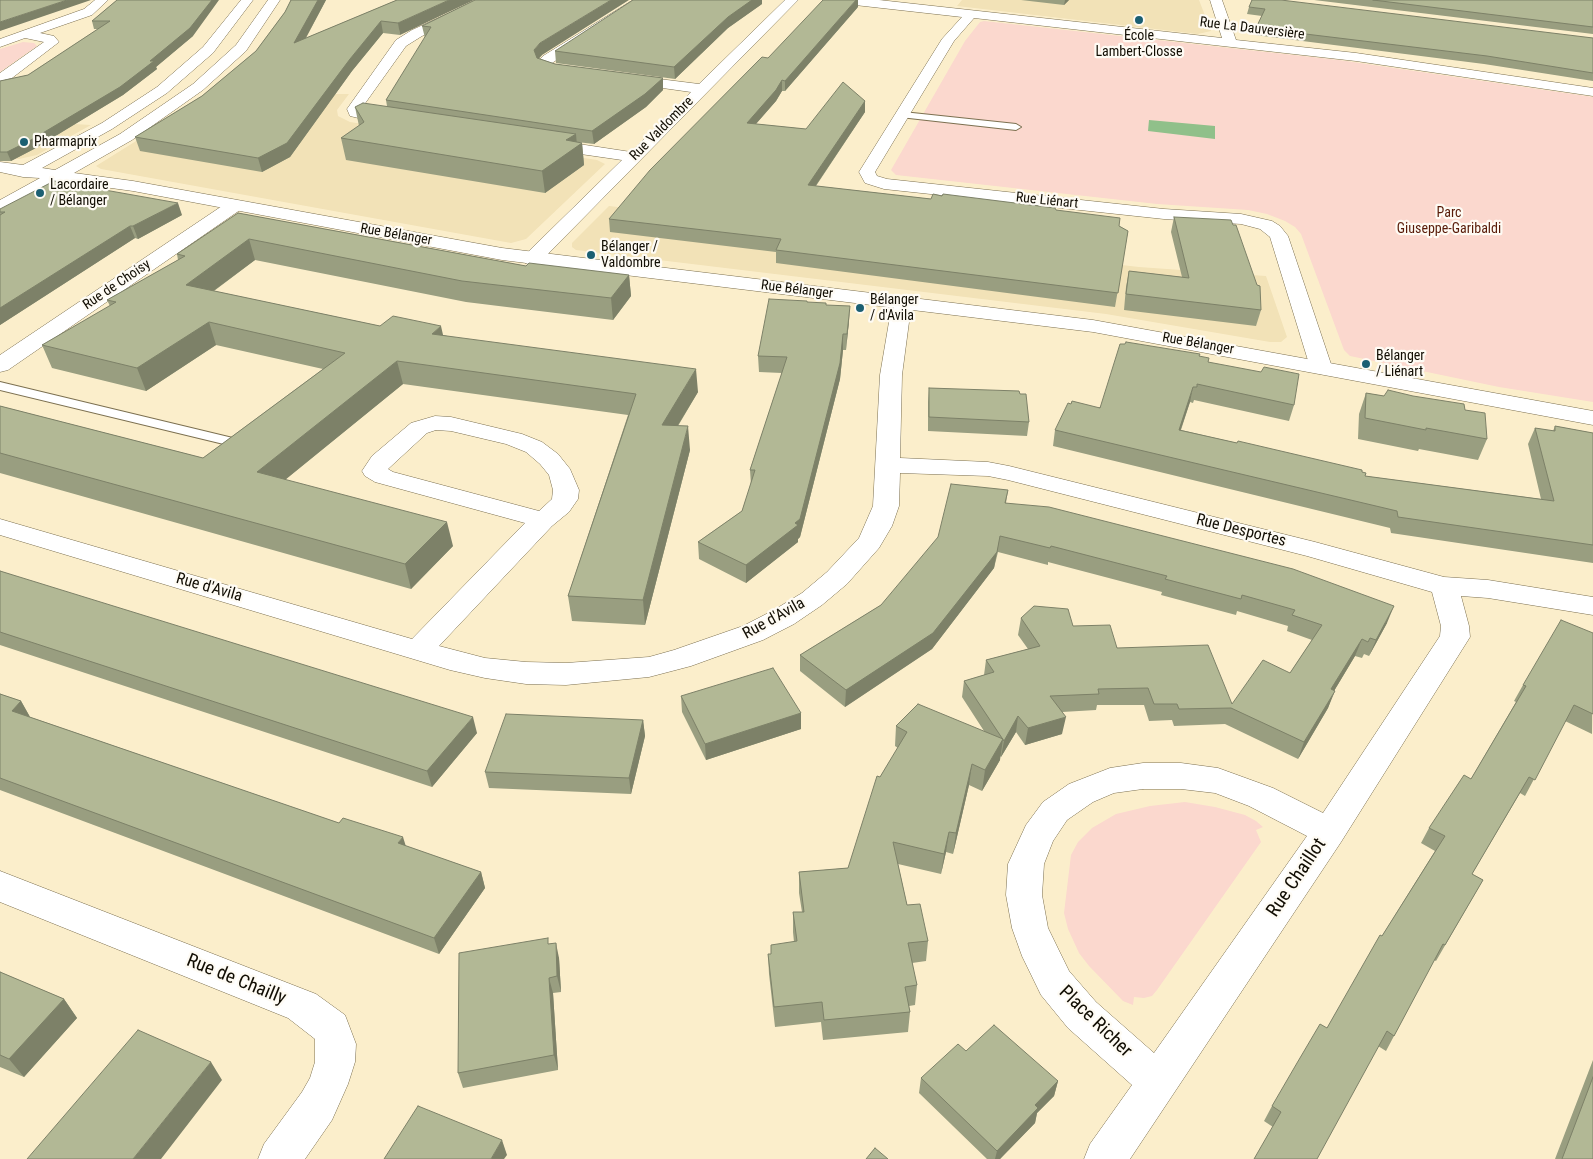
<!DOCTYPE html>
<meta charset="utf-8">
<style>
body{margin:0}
canvas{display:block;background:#fbeecb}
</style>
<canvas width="1593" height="1159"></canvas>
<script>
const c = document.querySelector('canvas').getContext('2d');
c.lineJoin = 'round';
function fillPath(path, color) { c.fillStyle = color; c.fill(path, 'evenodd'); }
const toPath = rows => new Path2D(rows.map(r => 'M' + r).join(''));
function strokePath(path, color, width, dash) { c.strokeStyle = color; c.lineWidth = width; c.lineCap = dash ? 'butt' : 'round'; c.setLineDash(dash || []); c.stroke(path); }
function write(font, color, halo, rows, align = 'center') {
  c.font = font + ' "Roboto Condensed",sans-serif'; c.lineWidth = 4.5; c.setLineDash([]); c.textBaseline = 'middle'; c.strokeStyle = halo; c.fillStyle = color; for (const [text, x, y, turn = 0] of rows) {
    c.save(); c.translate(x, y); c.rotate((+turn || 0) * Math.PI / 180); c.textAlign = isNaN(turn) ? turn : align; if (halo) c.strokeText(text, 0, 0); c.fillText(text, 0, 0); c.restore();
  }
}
const built = toPath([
 [962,0,1199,0,1211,31,1198,34,957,6],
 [286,94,349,94,337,110,338,116,350,122,597,160,605,164,526,239,511,243,101,169,96,166,141,138],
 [8,120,91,125,37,155,19,159,0,157],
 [609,206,1139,267,1266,276,1287,337,1281,342,1270,342,1106,314,576,250,572,247,572,243]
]);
const green = toPath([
 [984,21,1339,60,1593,97,1593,402,1499,387,1350,356,1344,350,1301,234,1295,227,1285,221,1267,214,1248,210,1157,204,896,175,891,170,965,41,980,22],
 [23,42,34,43,37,46,0,72,0,49],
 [1185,802,1215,807,1245,815,1256,821,1263,827,1256,830,1261,842,1157,990,1152,996,1144,998,1134,997,1133,1005,1123,1001,1089,966,1079,953,1068,929,1064,913,1071,855,1078,842,1092,828,1116,814,1150,806]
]);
const water = toPath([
 [1149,120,1215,126,1215,139,1148,131]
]);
const lane = toPath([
 [903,112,1016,124,1021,127,1016,130,900,117,900,113,903,112],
 [0,382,237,439,239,442,237,445,232,446,0,390,0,382]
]);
const street = toPath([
 [95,0,108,0,92,15,40,33,54,36,59,42,12,78,0,81,0,73,44,42,25,38,0,47,0,39,84,9,95,0],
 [478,0,494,0,492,3,422,36,406,46,361,109,363,111,397,118,400,121,397,124,392,126,350,116,347,109,396,40,412,30,478,0],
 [633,0,647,0,552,63,556,65,579,69,581,72,579,75,574,76,547,72,537,63,543,56,633,0],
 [785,0,798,0,539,263,532,265,525,263,523,259,525,255,622,160,546,149,540,147,538,144,540,141,546,139,631,152,691,92,627,83,622,82,620,79,622,76,627,75,699,84,785,0],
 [840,0,879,0,1222,38,1210,0,1222,0,1236,40,1356,53,1593,88,1593,96,1356,61,974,18,954,41,875,172,877,176,887,179,1164,209,1241,214,1272,221,1280,226,1288,236,1332,367,1329,372,1321,374,1313,372,1310,367,1270,237,1260,229,1241,224,1164,219,884,189,865,183,859,172,942,39,962,17,846,4,840,0],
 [234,201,240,202,243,206,240,210,8,370,0,372,0,355,228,202,234,201],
 [905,297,912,299,915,303,909,322,902,375,900,458,988,462,1009,466,1315,542,1444,577,1488,580,1593,597,1593,615,1488,598,1461,596,1469,626,1470,637,1341,842,1130,1159,1084,1159,1090,1144,1132,1085,1068,1028,1041,995,1022,956,1012,928,1006,895,1008,864,1026,825,1043,802,1069,784,1110,768,1143,763,1181,763,1218,768,1273,788,1323,813,1440,636,1441,626,1432,592,1307,556,1008,480,988,476,900,473,899,506,892,526,879,548,847,584,822,605,794,624,763,640,691,666,649,677,566,685,526,684,485,678,450,670,0,535,0,519,412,639,525,523,375,482,365,476,362,471,372,456,411,423,435,416,451,417,522,434,542,442,558,454,570,469,579,490,578,499,569,512,552,526,439,646,485,658,526,662,566,663,649,657,674,650,743,626,774,610,802,593,827,572,859,538,873,506,880,375,889,322,895,303,898,299,905,297],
 [436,430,451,431,506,444,526,452,540,464,549,475,553,490,552,499,539,511,393,472,388,469,427,433,436,430],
 [1143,789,1181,789,1215,793,1249,806,1307,836,1154,1053,1096,1002,1069,971,1048,928,1042,895,1044,864,1053,841,1067,820,1093,802,1114,793,1143,789],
 [0,871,316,994,345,1015,356,1044,355,1062,348,1084,332,1120,305,1159,258,1159,264,1144,302,1092,310,1078,315,1062,315,1039,288,1018,0,902,0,871]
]);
const secondary = toPath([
 [241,0,253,0,213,53,167,93,112,129,42,168,55,170,120,134,193,84,236,45,268,0,280,0,246,51,203,90,132,140,74,173,133,181,502,248,1093,320,1593,411,1593,425,1093,332,502,260,133,191,60,181,6,211,0,212,0,200,40,178,23,177,0,172,0,162,23,165,102,123,157,87,203,47,241,0]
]);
const wall = toPath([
 [117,0,193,36,156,67,157,69,123,95,34,149,11,161,0,161,0,81,28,75,98,29,94,29,92,21],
 [291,0,326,0,306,38,397,0,400,35,383,33,352,71,290,157,262,172,140,151,135,137,202,96,256,51,285,12],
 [475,0,542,55,538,58,555,64,663,78,663,90,646,107,594,144,577,142,582,143,584,165,545,193,346,160,341,138,359,126,355,107,387,106,386,100,425,38,422,26],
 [1021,0,1069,0,1064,5],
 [1314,0,1593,0,1593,34],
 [762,4,728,28,675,79,556,63,555,51],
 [858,7,785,91,782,91,776,101,756,124,806,129,865,101,865,112,816,186,931,199,1056,210,1119,226,1128,231,1115,307,776,263,776,252,610,232,609,219,768,58],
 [1249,7,1593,38,1593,81,1484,64,1255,35,1256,28,1262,16,1247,14],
 [0,209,182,215,138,239,135,238,0,325],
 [238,213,526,266,629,275,631,296,613,320,466,302,255,260,214,291,380,326,443,335,698,392,678,426,690,450,645,625,572,621,568,596,628,415,403,384,285,480,453,546,411,589,0,473,0,406,203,458,323,369,216,345,146,391,52,368,42,345,110,306,107,300,178,260,177,254],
 [1174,217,1261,310,1256,326,1124,310,1126,287,1129,271,1182,277,1171,232],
 [807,303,826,305,849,321,846,350,843,350,840,379,800,537,798,539,798,542,746,583,699,559,698,542,742,511,751,485,750,470,782,373,759,372,758,356],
 [1199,356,1208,362,1294,405,1289,421,1194,400,1193,403,1190,402,1181,430,1362,472,1365,476,1541,499,1528,444,1535,428,1553,431,1555,426,1593,433,1593,563,1391,533,1390,528,1053,446,1055,430],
 [929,388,1020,394,1029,422,1027,436,928,431,928,402],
 [1366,393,1465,410,1487,439,1478,460,1419,449,1418,451,1358,439,1359,414],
 [1008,490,1006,503,1387,623,1369,656,1364,654,1362,658,1355,656,1334,691,1328,708,1298,759,1225,724,1174,726,1172,720,1149,721,1144,705,1097,705,1096,710,1062,712,1062,734,1025,745,1016,732,1001,757,1000,756,1000,760,982,791,969,785,953,854,946,852,941,874,898,864,907,905,928,941,926,961,912,963,917,985,915,1005,909,1006,910,1012,908,1032,823,1040,821,1022,775,1027,769,974,768,954,771,954,794,942,793,932,793,912,802,912,799,893,799,872,848,868,880,777,898,748,895,746,896,726,984,731,962,697,964,681,984,675,986,660,1028,649,1018,635,1021,618,1073,626,1232,704,1290,673,1312,640,1287,631,1288,626,1237,611,1236,615,1161,595,1162,592,1048,562,1048,565,998,552,994,568,932,649,845,707,800,671,800,655,881,605],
 [0,571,477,733,432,787,0,645],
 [1593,633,1592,734,1565,721,1525,796,1520,793,1472,874,1483,880,1436,961,1434,960,1394,1036,1386,1051,1378,1046,1273,1127,1264,1121,1272,1106,1327,1028,1382,936,1435,851,1421,843,1429,828,1471,779,1516,702,1514,701,1523,685],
 [0,694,21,701,30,717,481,872,485,888,439,954,0,790],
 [681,696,801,713,801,729,706,760,682,712],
 [643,720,645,736,631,794,489,788,485,772],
 [549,944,559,958,561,992,553,993,558,1070,463,1088,458,1073],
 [0,972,64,999,77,1018,24,1077,0,1067],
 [966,1051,1058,1081,1054,1096,1037,1113,1035,1123,1000,1159,987,1159,919,1093,921,1078],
 [1593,1060,1593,1159,1555,1159]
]);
const shadedWall = toPath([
 [67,0,91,0,0,31,0,22],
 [212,0,219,0,193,36,156,67,157,69,123,95,34,149,11,161,7,152,150,61],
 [318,0,326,0,297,54,294,43],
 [449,0,474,0,400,35,398,23],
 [611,0,629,0,542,55,536,62,534,50,540,43],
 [750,0,762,0,762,4,728,28,675,79,674,67,728,17],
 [856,0,858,0,858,7,785,91,785,81],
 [1065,0,1069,0,1064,5],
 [381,21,383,33,352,71,290,157,262,172,258,158,350,59],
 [663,78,663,90,646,107,594,144,592,131],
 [782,80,782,91,776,101,747,134,747,123],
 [865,101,865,112,808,197,808,185],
 [576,134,577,146,582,143,584,165,545,193,542,171,566,140],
 [178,203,182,215,138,239,133,226],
 [130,226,135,238,0,325,0,308],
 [249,239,255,260,193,306,186,285],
 [629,275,631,296,613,320,611,298],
 [850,306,849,321,846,350,847,334],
 [209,322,216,345,146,391,137,368],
 [441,326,446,348,432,334],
 [843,334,843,350,840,379,800,537,798,539,798,542,746,583,746,565,795,523],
 [397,361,403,384,265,496,257,472],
 [696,369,698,392,664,448,662,425],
 [1193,387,1190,402,1175,446,1179,430],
 [688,426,690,450,645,625,643,600],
 [447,522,453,546,411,589,405,564],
 [1000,536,994,568,932,649,845,707,846,690],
 [1394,606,1387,623,1369,656,1376,640],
 [1362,639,1355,656,1325,706,1331,689],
 [1335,691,1328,708,1298,759,1304,742],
 [21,701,30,717,12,711],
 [801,713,801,729,706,760,705,744],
 [1018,716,1016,732,1001,757,1004,741],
 [473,717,477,733,432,787,427,771],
 [1066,717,1062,734,1025,745,1028,728],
 [643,720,645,736,631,794,629,778],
 [1003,739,1000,760,982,791,985,770],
 [972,764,969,785,953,854,956,833],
 [949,832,946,852,941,874,944,854],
 [403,837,408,853,398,843],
 [481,872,485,888,439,954,434,938],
 [556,943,559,958,561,992,557,976],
 [549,978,553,993,558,1070,554,1055],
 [64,999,77,1018,24,1077,9,1059],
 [211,1062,222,1080,161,1159,133,1159],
 [1058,1081,1054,1096,1037,1113,1035,1123,1000,1159,995,1159,997,1151,1035,1105],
 [502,1140,507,1155,504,1159,491,1159]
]);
const building = toPath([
 [0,0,67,0,0,22,0,0],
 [117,0,212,0,190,28,150,61,154,61,120,87,31,140,7,152,0,152,0,81,28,75,110,21,92,21,117,0],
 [291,0,318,0,294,43,397,0,449,0,398,23,381,21,350,59,287,143,258,158,135,137,202,96,256,51,285,12,291,0],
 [475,0,611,0,540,43,534,50,537,58,555,64,663,78,645,94,592,131,386,100,431,27,422,26,475,0],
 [633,0,752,0,728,17,674,67,555,51,633,0],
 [823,0,856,0,785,81,782,80,776,90,747,123,806,129,843,82,865,101,808,185,931,199,933,194,942,196,943,194,1055,208,1056,210,1120,218,1119,226,1128,231,1118,293,776,250,781,239,609,219,650,170,759,60,762,57,768,58,823,0],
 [1252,0,1281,0,1593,38,1593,73,1487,56,1256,28,1265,9,1249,7,1252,0],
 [1373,0,1593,0,1593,27,1373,0],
 [363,103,576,134,566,140,582,143,542,171,341,138,364,122,355,107,363,103],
 [54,181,178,203,133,226,130,226,0,308,0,215,5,212,0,212,0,209,54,181],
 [238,213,526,266,529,263,629,275,611,298,462,281,249,239,186,285,380,326,393,316,441,326,432,334,696,369,662,425,688,426,643,600,568,596,636,394,397,361,257,472,447,522,405,564,0,453,0,406,203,458,345,353,209,322,137,368,42,345,116,302,107,300,185,256,177,254,238,213],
 [1174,217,1231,220,1233,225,1236,225,1257,285,1260,286,1261,310,1126,294,1129,271,1189,278,1174,217],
 [769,299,807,301,807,302,826,303,826,305,850,306,847,334,843,334,840,363,800,519,795,523,798,525,746,565,698,542,742,511,755,470,750,470,787,357,758,356,769,299],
 [1126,342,1200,354,1199,356,1209,358,1208,362,1261,372,1264,367,1299,374,1294,405,1197,384,1197,387,1193,387,1179,430,1237,443,1238,441,1362,470,1362,472,1366,473,1365,476,1554,501,1535,428,1555,431,1555,426,1593,433,1593,545,1398,517,1397,511,1055,430,1068,403,1071,404,1072,401,1100,408,1120,344,1125,344,1126,342],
 [929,388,1019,391,1020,394,1026,394,1029,422,929,417,929,388],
 [1388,390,1413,396,1464,404,1465,410,1485,413,1487,439,1426,428,1426,430,1365,418,1366,393,1384,396,1388,390],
 [951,484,1008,490,1005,503,1049,507,1293,569,1394,606,1376,640,1370,638,1368,642,1362,639,1331,689,1335,691,1304,742,1231,708,1179,709,1177,704,1154,704,1148,688,1098,689,1099,694,1050,696,1066,717,1028,728,1018,716,1004,741,964,681,994,672,986,660,1040,646,1021,618,1034,606,1068,609,1073,626,1110,625,1117,648,1208,645,1232,704,1263,660,1290,673,1322,625,1292,615,1295,610,1242,595,1241,599,1165,579,1167,576,1051,546,1050,548,1000,536,997,552,933,633,846,690,800,655,881,605,938,537,951,484],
 [0,571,473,717,427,771,0,632,0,571],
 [1561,620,1593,633,1593,714,1574,705,1535,780,1529,777,1472,874,1483,880,1445,945,1443,944,1394,1036,1387,1031,1317,1159,1254,1159,1281,1112,1272,1106,1297,1063,1320,1024,1327,1028,1380,935,1382,936,1445,836,1429,828,1464,775,1471,779,1526,686,1523,685,1561,620],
 [773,668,801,713,705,744,681,696,773,668],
 [0,694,21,701,12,711,339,823,343,818,403,837,398,843,481,872,434,938,0,778,0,694],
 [918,704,1003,739,985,770,972,764,956,833,949,832,944,854,893,842,907,905,920,904,928,941,908,943,917,985,905,987,910,1012,824,1020,822,1002,774,1007,768,954,771,954,771,945,797,941,793,912,804,912,799,872,848,868,877,776,880,777,907,732,896,726,918,704],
 [506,714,643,720,629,778,485,772,506,714],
 [548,938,548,944,556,943,557,976,549,978,554,1055,458,1073,459,953,548,938],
 [0,972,64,999,9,1059,0,1055,0,972],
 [994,1025,1058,1081,1035,1105,1038,1108,997,1151,921,1078,958,1044,966,1051,994,1025],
 [138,1030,211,1062,133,1159,27,1159,138,1030],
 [1593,1077,1593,1159,1562,1159,1593,1077],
 [418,1106,502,1140,491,1159,384,1159,418,1106],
 [875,1148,888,1159,866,1159,875,1148]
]);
const markers = [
 [1139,20,5,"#1b5f72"],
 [24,142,5,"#1b5f72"],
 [40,193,5,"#1b5f72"],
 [591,255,5,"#1b5f72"],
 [860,308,5,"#1b5f72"],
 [1366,364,5,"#1b5f72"]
];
const farStreetnames = [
 ["Rue La Dauversière",1252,29,7],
 ["Rue Valdombre",662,129,-45],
 ["Rue Liénart",1047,201,6],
 ["Rue Bélanger",396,235,10],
 ["Rue de Choisy",117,285,-34],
 ["Rue Bélanger",797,290,7],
 ["Rue Bélanger",1198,344,10]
];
const farPoinames = [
 ["École",1139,36,"center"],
 ["Lambert-Closse",1139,52,"center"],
 ["Pharmaprix",34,142],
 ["Lacordaire",50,185],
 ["/ Bélanger",50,201],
 ["Bélanger /",601,247],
 ["Valdombre",601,263],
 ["Bélanger",870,300],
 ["/ d'Avila",870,316],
 ["Bélanger",1376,356],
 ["/ Liénart",1376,372]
];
const farParknames = [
 ["Parc",1449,213],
 ["Giuseppe-Garibaldi",1449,229]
];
const streetNames = [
 ["Rue Desportes",1241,531,14],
 ["Rue d'Avila",209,588,16],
 ["Rue d'Avila",774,619,-29]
];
const nearStreetnames = [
 ["Rue Chaillot",1297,878,-56],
 ["Rue de Chailly",236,980,22],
 ["Place Richer",1095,1022,44]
];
fillPath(built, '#f2e2b7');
fillPath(green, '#fbd8ce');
fillPath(water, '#90c08a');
strokePath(lane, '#7c7050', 2);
strokePath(street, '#7c7050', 1);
strokePath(secondary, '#7c7050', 1);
fillPath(lane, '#fff');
fillPath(street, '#fff');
fillPath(secondary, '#fff');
fillPath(wall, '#999e80');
fillPath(shadedWall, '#7d8168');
fillPath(building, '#b2b895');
strokePath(building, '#7d8168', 1);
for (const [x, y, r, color] of markers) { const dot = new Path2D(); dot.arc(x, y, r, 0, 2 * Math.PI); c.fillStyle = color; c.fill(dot); strokePath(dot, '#fefbf4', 2); }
write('14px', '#110d03', '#fefbf4', farStreetnames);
write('14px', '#110d03', '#fefbf4', farPoinames, 'left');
write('14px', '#591b08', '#fefbf4', farParknames);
write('16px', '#110d03', '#fefbf4', streetNames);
write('19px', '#110d03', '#fefbf4', nearStreetnames);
</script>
